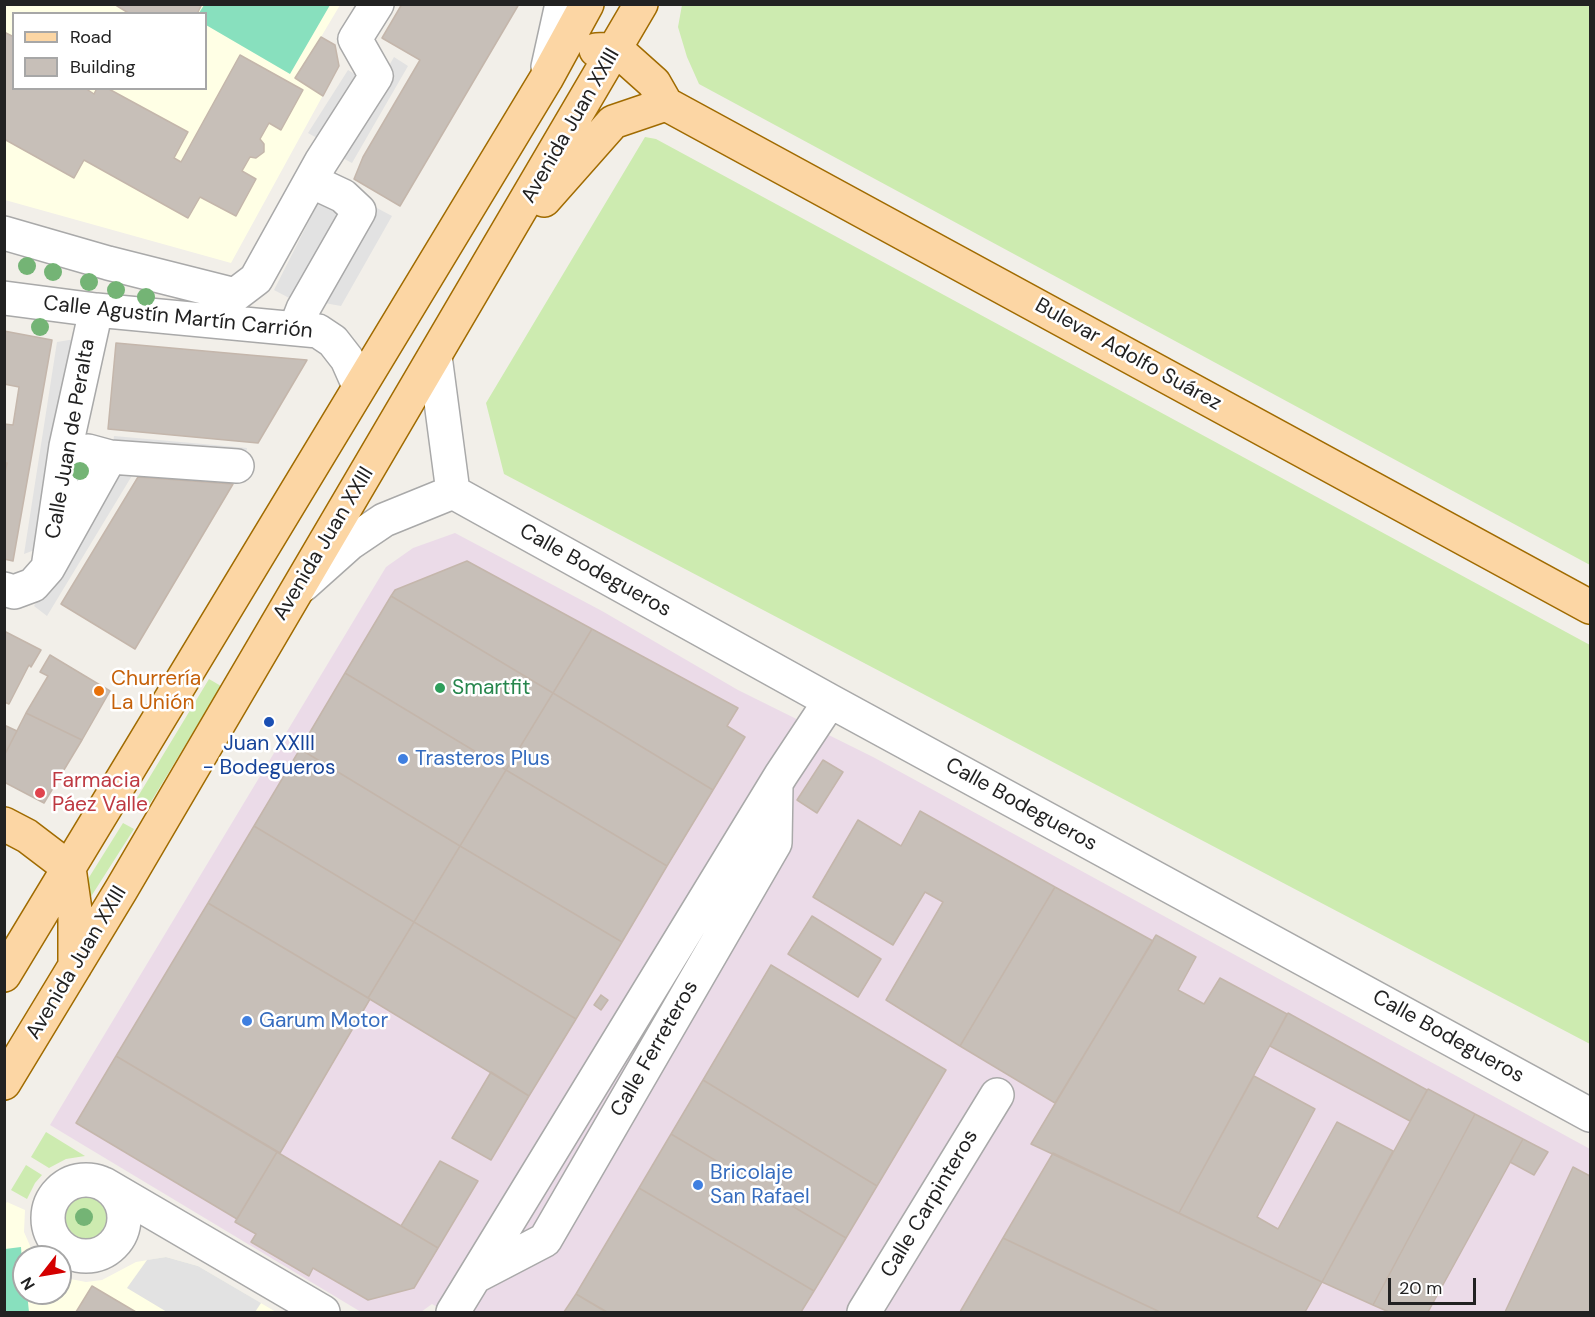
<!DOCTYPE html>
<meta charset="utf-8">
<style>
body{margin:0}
#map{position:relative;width:1595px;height:1317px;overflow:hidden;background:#f2efe9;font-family:"DM Sans",sans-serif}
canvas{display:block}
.frame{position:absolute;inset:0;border:6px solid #222;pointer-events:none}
.legend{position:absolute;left:12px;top:12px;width:195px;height:78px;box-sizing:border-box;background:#fff;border:2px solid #a7a7a7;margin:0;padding:8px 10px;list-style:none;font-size:18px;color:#222}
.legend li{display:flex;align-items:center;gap:12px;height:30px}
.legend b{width:30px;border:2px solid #a7a7a7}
.north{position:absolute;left:12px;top:1245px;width:60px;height:60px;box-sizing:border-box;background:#fff;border:2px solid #a7a7a7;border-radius:50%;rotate:239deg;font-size:16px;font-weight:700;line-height:24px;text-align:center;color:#222}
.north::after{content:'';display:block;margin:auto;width:21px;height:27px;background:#d40000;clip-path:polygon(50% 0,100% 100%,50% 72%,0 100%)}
.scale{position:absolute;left:1388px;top:1278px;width:88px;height:27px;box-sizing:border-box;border:3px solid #222;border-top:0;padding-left:8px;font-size:18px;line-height:21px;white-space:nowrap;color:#222;-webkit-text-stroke:4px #fff;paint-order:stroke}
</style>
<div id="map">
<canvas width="1595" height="1317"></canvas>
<div class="frame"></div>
<ul class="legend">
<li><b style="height:8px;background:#fcd6a4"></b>Road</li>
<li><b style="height:16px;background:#c7bfb8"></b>Building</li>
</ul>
<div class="north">N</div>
<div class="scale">20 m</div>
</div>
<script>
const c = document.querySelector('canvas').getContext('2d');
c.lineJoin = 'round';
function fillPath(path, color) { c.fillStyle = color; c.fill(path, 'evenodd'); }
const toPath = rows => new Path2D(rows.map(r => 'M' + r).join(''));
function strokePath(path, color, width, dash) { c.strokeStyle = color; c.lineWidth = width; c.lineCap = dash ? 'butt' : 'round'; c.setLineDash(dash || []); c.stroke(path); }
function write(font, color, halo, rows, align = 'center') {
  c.font = font + ' "DM Sans",sans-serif'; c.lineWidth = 5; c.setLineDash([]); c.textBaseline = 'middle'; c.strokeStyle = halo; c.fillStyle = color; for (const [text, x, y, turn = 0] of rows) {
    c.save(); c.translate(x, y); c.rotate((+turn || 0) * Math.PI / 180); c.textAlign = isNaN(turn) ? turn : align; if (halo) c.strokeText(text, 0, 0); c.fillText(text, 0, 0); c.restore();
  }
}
const industrial = toPath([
 [455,533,602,611,738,690,873,757,1590,1149,1590,1312,446,1312,432,1304,421,1312,361,1312,50,1125,386,567,413,548]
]);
const education = toPath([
 [4,5,340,5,321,37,335,45,339,66,231,263,5,200],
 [14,14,206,14,206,88,14,88],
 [7,1202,25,1210,24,1232,35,1257,24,1257,24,1293,60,1293,60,1277,86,1282,102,1280,136,1262,166,1257,198,1266,276,1312,5,1312,4,1206]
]);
const grass = toPath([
 [682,5,1590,5,1590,565,699,84,687,57,678,27],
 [645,137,656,139,1590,645,1590,1044,504,474,486,403],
 [209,679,221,686,149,805,137,798],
 [123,823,134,829,85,906,83,887],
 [46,1132,85,1156,66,1159,49,1168,31,1157],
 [26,1165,42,1175,35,1183,27,1199,11,1190],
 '60 1219a25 25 0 1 1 50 0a25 25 0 1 1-50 0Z'
]);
const pitch = toPath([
 [204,5,204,4,330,5,290,74,206,25,206,14,199,13],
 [21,1247,24,1293,27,1293,29,1312,5,1312,5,1249]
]);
const parking = toPath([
 [394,57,408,66,352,163,337,155],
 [348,70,363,79,324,142,308,133],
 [318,203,338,213,293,300,274,290],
 [375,207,392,216,341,306,319,302],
 [75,339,40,548,24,554,57,342],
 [114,436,247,448,246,457,113,445],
 [121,466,133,474,47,616,34,606],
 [166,1257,198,1266,261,1303,255,1312,167,1312,127,1288,147,1260]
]);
const building = toPath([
 [114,4,202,4,197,14,130,14,114,4],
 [402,4,519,4,400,206,354,179,363,157,420,60,382,38,402,4],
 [4,32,14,37,14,88,85,88,94,94,97,88,107,88,188,132,174,158,181,162,240,55,303,90,281,130,269,123,260,139,264,144,264,152,256,158,250,157,242,171,256,179,236,216,200,197,188,218,84,160,74,178,4,139,4,32],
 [321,37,335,45,339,66,323,96,295,78,321,37],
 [4,331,52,340,13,561,4,559,4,477,7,463,4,463,4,424,13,425,19,387,4,384,4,331],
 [116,343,249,355,307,360,258,443,108,429,116,343],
 [138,477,233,484,135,649,61,604,138,477],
 [467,561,592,629,553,693,391,596,395,590,467,561],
 [391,596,553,693,506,770,345,673,391,596],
 [592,629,738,708,727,726,745,737,713,790,553,693,592,629],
 [4,631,41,650,31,667,29,665,9,704,4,702,4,631],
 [50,655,110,691,82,740,26,713,48,676,40,672,50,655],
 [345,673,506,770,460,846,300,749,345,673],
 [553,693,713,790,667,866,506,770,553,693],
 [26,713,82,740,44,803,4,782,4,756,26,713],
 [4,725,17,731,4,756,4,725],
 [300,749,460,846,414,922,254,826,300,749],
 [823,760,843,772,817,813,797,800,823,760],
 [506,770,667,866,622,942,460,846,506,770],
 [920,811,1055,887,960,1046,886,1000,943,902,925,892,893,945,813,897,858,820,901,846,920,811],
 [254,826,414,922,368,998,208,903,254,826],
 [460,846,622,942,576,1019,414,922,460,846],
 [1055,887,1153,941,1055,1103,960,1046,1055,887],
 [208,903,370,999,280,1153,116,1056,208,903],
 [812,916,881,959,858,997,788,954,812,916],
 [414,922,576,1019,529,1096,368,998,414,922],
 [1156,935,1196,957,1178,990,1204,1004,1220,978,1287,1014,1179,1213,1031,1144,1156,935],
 [771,965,946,1070,877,1186,703,1080,771,965],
 [601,995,608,1000,601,1010,594,1005,601,995],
 [1288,1013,1427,1090,1410,1121,1270,1046,1288,1013],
 [116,1056,277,1152,237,1219,76,1123,116,1056],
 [491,1072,529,1096,491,1160,452,1138,491,1072],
 [1254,1076,1315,1109,1257,1217,1278,1229,1337,1122,1393,1151,1322,1282,1179,1213,1254,1076],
 [703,1080,877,1186,846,1238,671,1134,703,1080],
 [1428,1089,1475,1114,1373,1305,1322,1282,1428,1089],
 [1475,1114,1523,1139,1428,1312,1389,1312,1373,1305,1475,1114],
 [671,1134,846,1238,814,1291,639,1188,671,1134],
 [1523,1139,1548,1152,1534,1175,1510,1162,1523,1139],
 [277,1152,438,1248,414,1288,368,1300,313,1268,309,1276,251,1242,256,1234,235,1222,277,1152],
 [1053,1153,1322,1282,1305,1312,1160,1312,1003,1238,1053,1153],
 [440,1161,478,1181,438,1248,401,1226,440,1161],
 [1573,1167,1590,1176,1590,1312,1505,1312,1573,1167],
 [639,1188,814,1291,801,1312,607,1312,576,1294,639,1188],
 [1003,1238,1053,1262,1160,1312,960,1312,1003,1238],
 [92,1286,136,1312,76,1312,92,1286],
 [576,1294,601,1309,607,1312,564,1312,576,1294]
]);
const minor = toPath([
 [548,67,562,4],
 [4,233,108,263,235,295,256,279,321,162,376,76,355,39,377,4],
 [4,298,96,310,318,331,333,341,347,359,359,386],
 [296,327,303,309,359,211,343,196,311,181],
 [435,356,453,492],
 [88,451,110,457,237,466],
 [453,492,830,701,1590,1115],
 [48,568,66,446,96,310],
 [303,585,350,543,384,520,453,492],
 [4,589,14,592,33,585,48,568,110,457],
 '48 1218a38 38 0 1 1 76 0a38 38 0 1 1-76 0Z',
 [104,1184,323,1312],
 [476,1276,545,1240,775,843,776,785],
 [453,1312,781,775,830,701],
 [864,1312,997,1095]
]);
const major = toPath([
 [596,50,616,49,654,83,666,104],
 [666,104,1590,607],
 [544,200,613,122,666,104],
 [4,824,27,836,69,868],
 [69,868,75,910,75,966],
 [4,975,546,79,587,4],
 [4,1083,121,890,641,4]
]);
const trees = [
 [27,266],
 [53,272],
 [89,282],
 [116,290],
 [146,297],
 [40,327],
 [80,471],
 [84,1217]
];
const markers = [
 [440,688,6,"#2e9e5b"],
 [99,691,6,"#e8710a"],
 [269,722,6,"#1a4fb4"],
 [403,759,6,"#3f7fe0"],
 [40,793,6,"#e0444e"],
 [247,1021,6,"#3f7fe0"],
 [698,1185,6,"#3f7fe0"]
];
const streetNames = [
 ["Avenida Juan XXIII",571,126,-60],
 ["Calle Agustín Martín Carrión",178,318,6],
 ["Bulevar Adolfo Suárez",1128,355,29],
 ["Calle Juan de Peralta",71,439,-80],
 ["Avenida Juan XXIII",324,544,-59],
 ["Calle Bodegueros",595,571,29],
 ["Calle Bodegueros",1021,805,29],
 ["Avenida Juan XXIII",77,963,-59],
 ["Calle Bodegueros",1448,1037,29],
 ["Calle Ferreteros",655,1049,-60],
 ["Calle Carpinteros",930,1204,-59]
];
const foodNames = [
 ["Churrería",111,679],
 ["La Unión",111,703]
];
const leisureNames = [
 ["Smartfit",452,688]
];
const transitNames = [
 ["Juan XXIII",269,744],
 ["- Bodegueros",269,768]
];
const shopNames = [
 ["Trasteros Plus",415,759],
 ["Garum Motor",259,1021],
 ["Bricolaje",710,1173],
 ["San Rafael",710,1197]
];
const healthNames = [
 ["Farmacia",52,781],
 ["Páez Valle",52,805]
];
fillPath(industrial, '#ebdbe8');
fillPath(education, '#ffffe5');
fillPath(grass, '#cdebb0');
fillPath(pitch, '#88e0be');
fillPath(parking, '#e2e2e2');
fillPath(building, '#c7bfb8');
strokePath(building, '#c4b6ab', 1.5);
strokePath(minor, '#a9a9a9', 36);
strokePath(major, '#a06b00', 36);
strokePath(minor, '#fff', 33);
strokePath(major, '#fcd6a4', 33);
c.fillStyle = '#74b475';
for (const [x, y] of trees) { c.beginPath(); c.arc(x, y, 9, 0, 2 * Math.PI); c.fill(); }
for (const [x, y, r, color] of markers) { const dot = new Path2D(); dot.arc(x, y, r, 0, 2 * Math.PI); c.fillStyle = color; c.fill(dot); strokePath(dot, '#fff', 2); }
write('21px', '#222', '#fff', streetNames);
write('21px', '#c56008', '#fff', foodNames, 'left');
write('21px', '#27864d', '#fff', leisureNames, 'left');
write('21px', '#164399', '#fff', transitNames);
write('21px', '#366cbe', '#fff', shopNames, 'left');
write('21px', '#be3a42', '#fff', healthNames, 'left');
</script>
